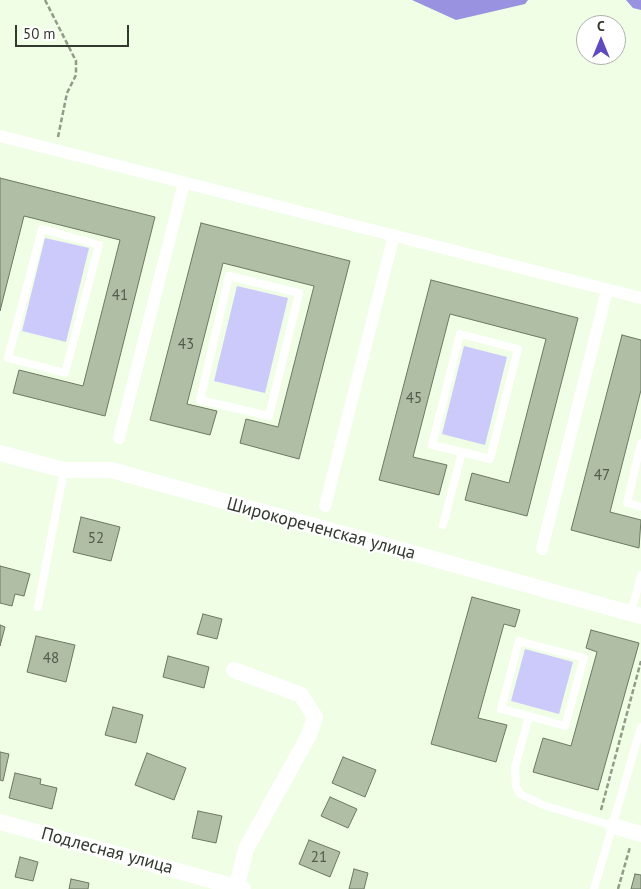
<!DOCTYPE html>
<meta charset="utf-8">
<style>
body{margin:0}
#map{position:relative;width:641px;height:889px;overflow:hidden;background:#effee4;font-family:"PT Sans",sans-serif}
canvas{display:block}
.north{position:absolute;left:576px;top:15px;width:50px;height:50px;box-sizing:border-box;background:#fff;border:1px solid #aeb0ac;border-radius:50%;rotate:0deg;font-size:14px;font-weight:700;line-height:20px;text-align:center;color:#34392f}
.north::after{content:'';display:block;margin:auto;width:18px;height:22px;background:#604ac2;clip-path:polygon(50% 0,100% 100%,50% 72%,0 100%)}
.scale{position:absolute;left:15px;top:25px;width:114px;height:22px;box-sizing:border-box;border:2px solid #34392f;border-top:0;padding-left:6px;font-size:15px;line-height:18px;white-space:nowrap;color:#34392f;-webkit-text-stroke:4px #fff;paint-order:stroke}
</style>
<div id="map">
<canvas width="641" height="889"></canvas>
<div class="north">С</div>
<div class="scale">50 m</div>
</div>
<script>
const c = document.querySelector('canvas').getContext('2d');
c.lineJoin = 'round';
function fillPath(path, color) { c.fillStyle = color; c.fill(path, 'evenodd'); }
const toPath = rows => new Path2D(rows.map(r => 'M' + r).join(''));
function strokePath(path, color, width, dash) { c.strokeStyle = color; c.lineWidth = width; c.lineCap = dash ? 'butt' : 'round'; c.setLineDash(dash || []); c.stroke(path); }
function write(font, color, halo, rows, align = 'center') {
  c.font = font + ' "PT Sans",sans-serif'; c.lineWidth = 4.5; c.setLineDash([]); c.textBaseline = 'middle'; c.strokeStyle = halo; c.fillStyle = color; for (const [text, x, y, turn = 0] of rows) {
    c.save(); c.translate(x, y); c.rotate((+turn || 0) * Math.PI / 180); c.textAlign = isNaN(turn) ? turn : align; if (halo) c.strokeText(text, 0, 0); c.fillText(text, 0, 0); c.restore();
  }
}
const green = toPath([
 [45,238,89,248,66,342,22,331],
 [237,286,288,298,265,393,214,381],
 [464,346,507,357,485,445,442,434],
 [525,649,573,662,559,714,511,701]
]);
const water = toPath([
 [412,0,528,0,525,4,456,20],
 [626,0,641,0,641,10,633,8]
]);
const building = toPath([
 [0,178,155,217,105,416,13,393,19,370,83,386,120,240,24,216,0,311,0,178],
 [201,223,350,261,299,459,240,443,246,419,278,427,314,286,223,263,187,404,217,411,210,435,150,420,201,223],
 [431,280,578,318,527,516,465,500,472,473,509,483,546,339,450,314,413,457,447,465,439,495,379,480,431,280],
 [622,335,641,340,641,390,610,512,641,520,639,548,571,530,622,335],
 [81,517,120,527,111,561,73,552,81,517],
 [0,566,30,574,24,596,15,594,12,606,0,603,0,566],
 [472,597,520,610,515,627,504,624,478,718,507,725,496,762,431,744,472,597],
 [203,614,222,619,217,639,197,634,203,614],
 [0,625,5,627,0,646,0,625],
 [591,630,639,643,598,790,533,772,543,738,571,746,597,652,586,648,591,630],
 [36,636,75,645,66,682,27,672,36,636],
 [168,656,209,667,204,688,163,677,168,656],
 [113,707,143,715,136,743,105,735,113,707],
 [0,752,9,754,3,781,0,780,0,752],
 [147,753,186,768,174,800,135,785,147,753],
 [343,757,376,770,365,797,332,783,343,757],
 [15,773,41,779,40,784,57,788,52,809,9,798,15,773],
 [330,797,357,809,348,828,321,816,330,797],
 [198,811,222,816,216,843,192,838,198,811],
 [309,840,340,852,330,877,299,864,309,840],
 [20,857,38,862,33,881,15,877,20,857],
 [354,869,368,873,364,889,349,889,354,869],
 [635,874,641,875,641,889,631,889,635,874],
 [71,879,89,883,88,889,69,889,71,879]
]);
const path = toPath([
 [45,0,76,61,76,75,67,93,58,137],
 [601,810,641,661],
 [618,889,630,847]
]);
const service = toPath([
 [42,229,99,245,65,373,8,358,42,229],
 [229,276,299,293,269,416,200,400,229,276],
 [641,443,627,503,641,507],
 [443,525,462,452,490,459,518,349,460,334,432,445,462,452],
 [38,607,64,470],
 [631,613,641,575],
 [529,716,565,726,584,658,519,641,501,709,529,716,515,767,516,787,520,794,543,805,613,826],
 [594,889,641,727]
]);
const pedestrian = toPath([
 [0,136,641,298],
 [119,438,184,183],
 [325,506,394,235],
 [542,549,607,290]
]);
const minor = toPath([
 [0,453,64,470,111,470,641,616],
 [234,670,301,695,315,717,309,735,246,849,236,889],
 [0,822,243,889],
 [613,826,641,834]
]);
const numberNames = [
 ["41",120,296],
 ["43",186,345],
 ["45",414,399],
 ["47",602,476],
 ["52",96,539],
 ["48",51,659],
 ["21",319,858]
];
const streetNames = [
 ["Широкореченская улица",321,529,15],
 ["Подлесная улица",107,851,15]
];
fillPath(green, '#cccafa');
fillPath(water, '#9892e1');
fillPath(building, '#afbea5');
strokePath(building, '#6b7962', 1);
strokePath(path, '#919b89', 2.5, [5, 2.5]);
strokePath(service, '#fff', 8);
strokePath(pedestrian, '#fff', 12);
strokePath(minor, '#fff', 16);
write('15px', '#535a4c', null, numberNames);
write('18px', '#34392f', '#fff', streetNames);
</script>
